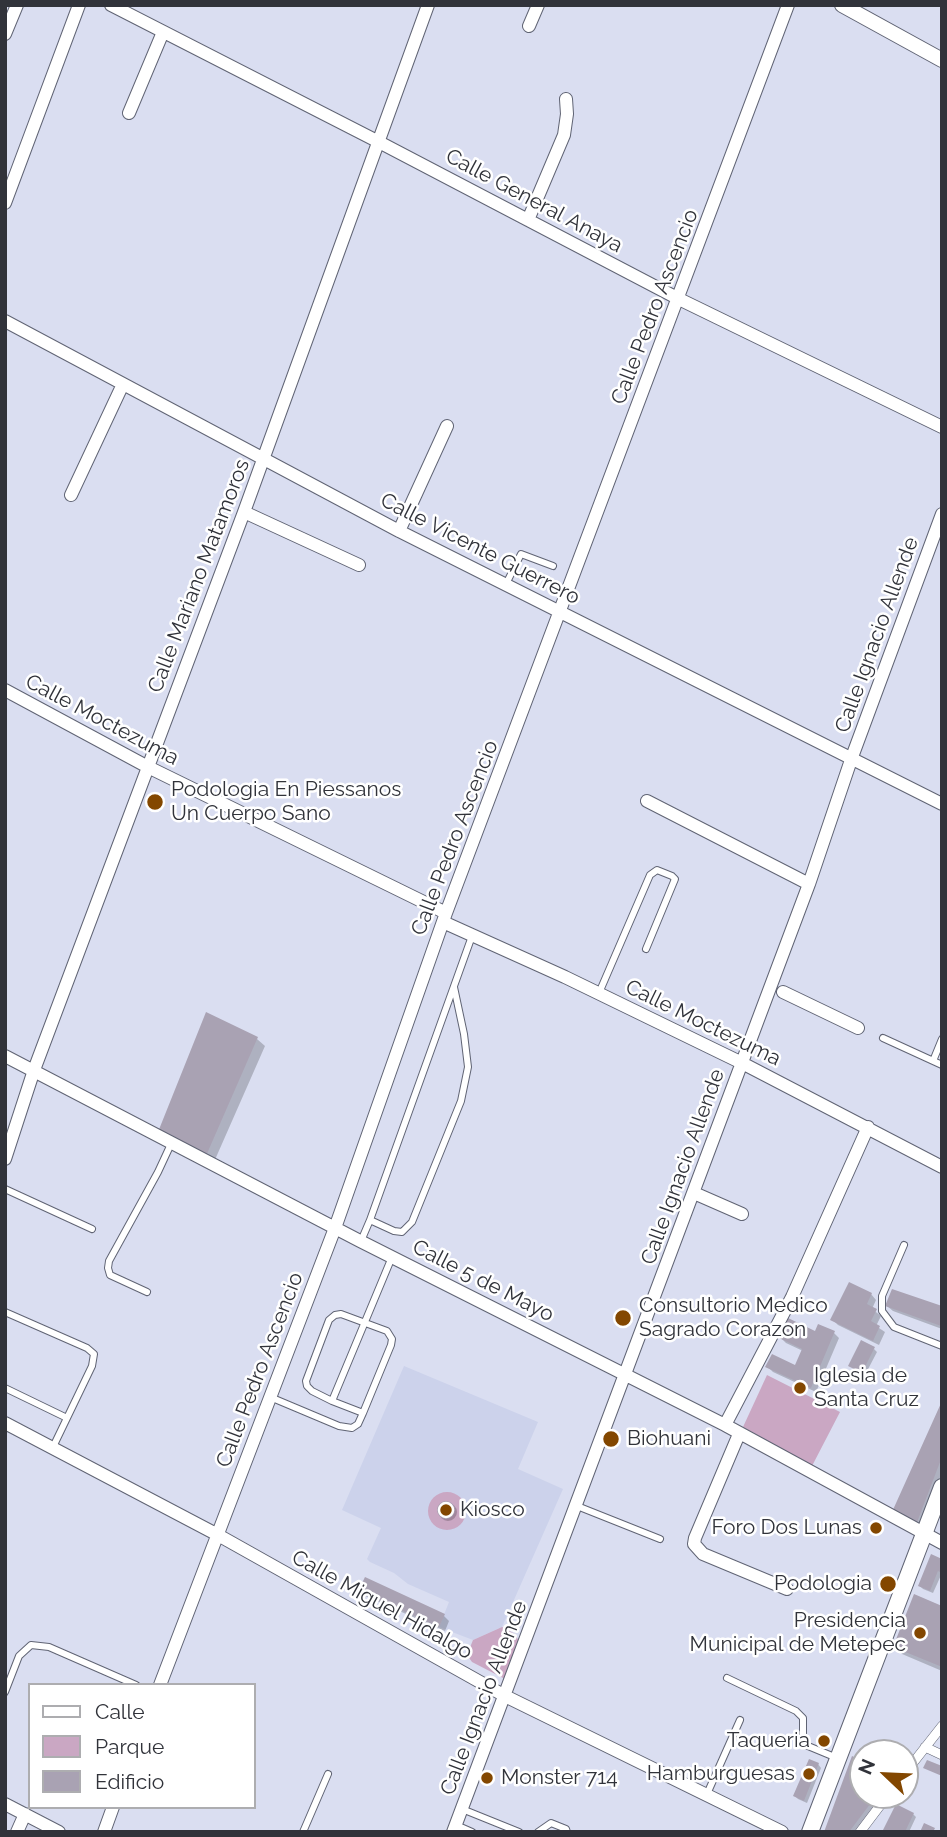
<!DOCTYPE html>
<style>
body{margin:0}
#map{position:relative;width:947px;height:1837px;overflow:hidden;background:#dadef1;font-family:Raleway,sans-serif}
canvas{display:block}
.frame{position:absolute;inset:0;border:7px solid #31333a;pointer-events:none}
.legend{position:absolute;left:28px;top:1683px;width:228px;height:126px;box-sizing:border-box;background:#fff;border:2px solid #adadb0;margin:0;padding:9px 12px;list-style:none;font-size:21px;color:#31333a}
.legend li{display:flex;align-items:center;gap:14px;height:35px}
.legend b{width:35px;border:2px solid #adadb0}
.north{position:absolute;left:849px;top:1739px;width:70px;height:70px;box-sizing:border-box;background:#fff;border:2px solid #adadb0;border-radius:50%;rotate:293deg;font-size:19px;font-weight:700;line-height:28px;text-align:center;color:#31333a}
.north::after{content:'';display:block;margin:auto;width:24px;height:32px;background:#834700;clip-path:polygon(50% 0,100% 100%,50% 72%,0 100%)}
</style>
<div id="map">
<canvas width="947" height="1837"></canvas>
<div class="frame"></div>
<ul class="legend">
<li><b style="height:9px;background:#fff"></b>Calle</li>
<li><b style="height:19px;background:#caa7c3"></b>Parque</li>
<li><b style="height:19px;background:#a9a2b3"></b>Edificio</li>
</ul>
<div class="north">N</div>
</div>
<script>
const c = document.querySelector('canvas').getContext('2d');
c.lineJoin = 'round';
function fillPath(path, color) { c.fillStyle = color; c.fill(path, 'evenodd'); }
const toPath = rows => new Path2D(rows.map(r => 'M' + r).join(''));
function strokePath(path, color, width, dash) { c.strokeStyle = color; c.lineWidth = width; c.lineCap = dash ? 'butt' : 'round'; c.setLineDash(dash || []); c.stroke(path); }
function write(font, color, halo, rows, align = 'center') {
  c.font = font + ' Raleway,sans-serif'; c.lineWidth = 5; c.setLineDash([]); c.textBaseline = 'middle'; c.strokeStyle = halo; c.fillStyle = color; for (const [text, x, y, turn = 0] of rows) {
    c.save(); c.translate(x, y); c.rotate((+turn || 0) * Math.PI / 180); c.textAlign = isNaN(turn) ? turn : align; if (halo) c.strokeText(text, 0, 0); c.fillText(text, 0, 0); c.restore();
  }
}
const built = toPath([
 [404,1366,538,1422,518,1469,563,1489,502,1627,473,1640,439,1627,449,1602,408,1584,394,1573,370,1562,367,1559,381,1528,342,1510]
]);
const green = toPath([
 [767,1375,840,1412,812,1466,743,1427],
 '428 1511a19 19 0 1 1 38 0a19 19 0 1 1-38 0Z',
 [502,1627,515,1634,520,1643,505,1679,472,1662,467,1655,473,1640]
]);
const shadow = toPath([
 [257,1039,265,1046,214,1162,167,1139],
 [871,1294,876,1300,872,1309,881,1316,876,1326,885,1332,879,1345,838,1325,833,1320],
 [887,1306,942,1308,942,1329,893,1311],
 [815,1333,834,1333,839,1338,816,1392,773,1372,768,1367,796,1367,803,1351,786,1343,781,1338],
 [874,1349,877,1352,865,1375,850,1366],
 [942,1404,942,1474,919,1526,897,1515],
 '439 1512a9 9 0 1 1 18 0a9 9 0 1 1-18 0Z',
 [942,1561,942,1573,933,1593,923,1589,920,1586],
 [360,1591,444,1616,449,1621,445,1631,365,1596],
 [942,1608,942,1671,902,1654,895,1646],
 [853,1759,863,1763,863,1795,886,1795,858,1832,826,1832],
 [818,1764,821,1768,807,1803,798,1799,795,1796],
 [913,1814,916,1817,909,1832,884,1832]
]);
const building = toPath([
 [206,1012,258,1037,206,1156,158,1132],
 [849,1282,872,1293,867,1304,877,1309,871,1321,880,1326,873,1341,830,1320],
 [892,1289,942,1306,941,1326,885,1306],
 [788,1318,815,1331,818,1324,835,1331,811,1388,765,1367,772,1354,795,1365,802,1349,779,1338],
 [861,1340,875,1347,862,1373,848,1366],
 [942,1401,942,1457,916,1525,892,1512],
 '437 1510a9 9 0 1 1 18 0a9 9 0 1 1-18 0Z',
 [931,1554,942,1559,942,1573,938,1571,930,1591,918,1586],
 [365,1577,445,1614,439,1627,358,1591],
 [914,1594,942,1606,942,1667,893,1647],
 [822,1733,831,1737,827,1748,818,1744],
 [852,1756,863,1761,861,1775,863,1795,877,1795,849,1832,824,1832],
 [809,1759,819,1763,804,1801,793,1796],
 [927,1760,942,1766,942,1776,923,1768],
 [896,1804,914,1813,905,1832,882,1832],
 [924,1823,935,1828,933,1832,920,1832]
]);
const service = toPath([
 [506,584,521,554,553,566],
 [454,987,464,1034,468,1067,461,1101,412,1222,402,1232,394,1231,370,1220,472,936],
 [599,993,650,875,657,870,672,876,675,879,646,949],
 [883,1038,942,1065],
 [933,1061,942,1039],
 [5,1189,92,1229],
 [361,1241,370,1220],
 [904,1245,882,1296,882,1311,894,1327,942,1346],
 [147,1292,110,1275,108,1268,109,1261,158,1172,171,1144],
 [5,1312,87,1348,94,1354,92,1366,67,1418,5,1388],
 [270,1397,339,1426,352,1428,358,1424,363,1413,391,1345,392,1339,387,1331,341,1314,335,1315,329,1320,306,1381,307,1386,312,1391,332,1401,363,1413],
 [332,1401,392,1257],
 [53,1447,67,1418],
 [577,1506,660,1539],
 [727,1678,796,1711,803,1718,803,1740,808,1746,837,1758],
 [5,1692,19,1656,31,1645,49,1647,136,1685],
 [707,1794,740,1720],
 [462,1809,519,1832],
 [456,1825,472,1832],
 [303,1832,328,1774],
 [538,1832,551,1823,566,1829,567,1832]
]);
const pedestrian = toPath([
 [925,1747,942,1755],
 [905,1773,942,1726],
 [860,1832,888,1795]
]);
const minor = toPath([
 [111,5,377,141,679,299,942,427],
 [529,26,538,5],
 [5,34,17,5],
 [129,113,163,32],
 [5,203,79,5],
 [528,220,564,135,567,114,566,99],
 [5,321,399,531,942,804],
 [71,495,123,384],
 [244,512,359,565],
 [399,531,447,426],
 [5,690,148,767,446,913],
 [647,801,809,884],
 [443,922,565,977,742,1063,942,1167],
 [783,992,858,1028],
 [5,1056,360,1241,725,1425,942,1543],
 [5,1159,34,1070,244,512,428,5],
 [694,1193,742,1214],
 [5,1423,218,1535,505,1696,782,1832],
 [725,1425,792,1297,868,1127],
 [739,1434,695,1538,694,1544,703,1554,787,1589],
 [160,1685,335,1228,446,913,788,5],
 [5,1804,59,1832],
 [17,1832,25,1814],
 [104,1832,113,1807],
 [453,1832,809,884,852,757,942,514]
]);
const tertiary = toPath([
 [842,5,942,60]
]);
const secondary = toPath([
 [810,1832,942,1487]
]);
const markers = [
 [155,802,9,"#834700"],
 [623,1318,9,"#834700"],
 [800,1388,7,"#834700"],
 [611,1439,9,"#834700"],
 [446,1510,7,"#834700"],
 [876,1528,7,"#834700"],
 [888,1584,9,"#834700"],
 [920,1633,7,"#834700"],
 [824,1741,7,"#834700"],
 [809,1774,7,"#834700"],
 [487,1778,7,"#834700"]
];
const streetNames = [
 ["Calle General Anaya",534,201,28],
 ["Calle Pedro Ascencio",655,307,-69],
 ["Calle Vicente Guerrero",480,549,27],
 ["Calle Mariano Matamoros",199,576,-69],
 ["Calle Ignacio Allende",877,635,-70],
 ["Calle Moctezuma",102,720,28],
 ["Calle Pedro Ascencio",455,838,-69],
 ["Calle Moctezuma",703,1023,26],
 ["Calle Ignacio Allende",683,1167,-70],
 ["Calle 5 de Mayo",483,1281,27],
 ["Calle Pedro Ascencio",260,1370,-69],
 ["Calle Miguel Hidalgo",382,1605,29],
 ["Calle Ignacio Allende",484,1698,-69]
];
const poiNames = [
 ["Podologia En Piessanos",171,790],
 ["Un Cuerpo Sano",171,814],
 ["Consultorio Medico",639,1306],
 ["Sagrado Corazon",639,1330],
 ["Iglesia de",814,1376],
 ["Santa Cruz",814,1400],
 ["Biohuani",627,1439],
 ["Kiosco",460,1510],
 ["Foro Dos Lunas",862,1528,"right"],
 ["Podologia",872,1584,"right"],
 ["Presidencia",906,1621,"right"],
 ["Municipal de Metepec",906,1645,"right"],
 ["Taqueria",810,1741,"right"],
 ["Hamburguesas",795,1774,"right"],
 ["Monster 714",501,1778]
];
fillPath(built, '#ccd2eb');
fillPath(green, '#caa7c3');
fillPath(shadow, '#0003');
fillPath(building, '#a9a2b3');
strokePath(service, '#606474', 8);
strokePath(pedestrian, '#606474', 10);
strokePath(minor, '#606474', 14);
strokePath(tertiary, '#606474', 16);
strokePath(secondary, '#606474', 18);
strokePath(service, '#fff', 6);
strokePath(pedestrian, '#fff', 9);
strokePath(minor, '#fff', 12);
strokePath(tertiary, '#fff', 14);
strokePath(secondary, '#fff', 16);
for (const [x, y, r, color] of markers) { const dot = new Path2D(); dot.arc(x, y, r, 0, 2 * Math.PI); c.fillStyle = color; c.fill(dot); strokePath(dot, '#fff', 2.5); }
write('21px', '#31333a', '#fff', streetNames);
write('21px', '#31333a', '#fff', poiNames, 'left');
</script>
